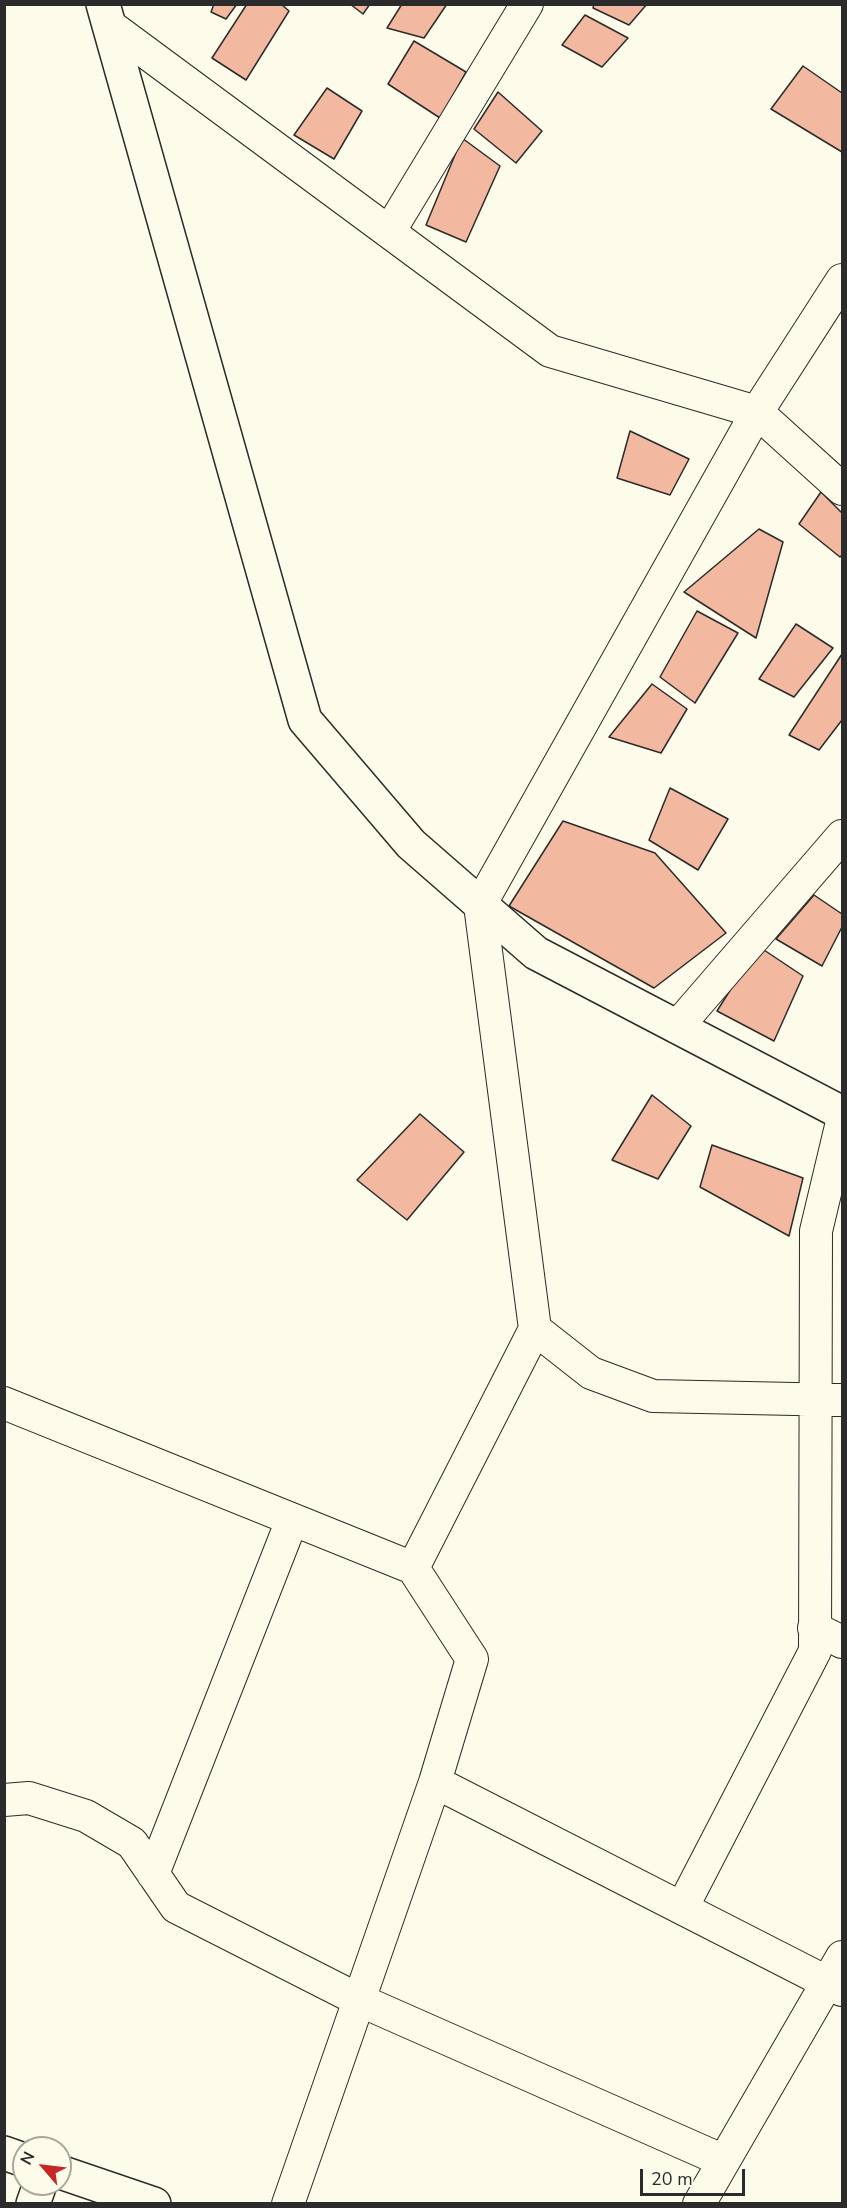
<!DOCTYPE html>
<style>
body{margin:0}
#map{position:relative;width:847px;height:2208px;overflow:hidden;background:#fdfbea;font-family:"Nunito Sans",sans-serif}
canvas{display:block}
.frame{position:absolute;inset:0;border:6px solid #2b2b2b;pointer-events:none}
.north{position:absolute;left:12px;top:2136px;width:60px;height:60px;box-sizing:border-box;background:#fdfbea;border:2px solid #a9a89e;border-radius:50%;rotate:298deg;font-size:16px;font-weight:700;line-height:24px;text-align:center;color:#2b2b2b}
.north::after{content:'';display:block;margin:auto;width:21px;height:27px;background:#c62828;clip-path:polygon(50% 0,100% 100%,50% 72%,0 100%)}
.scale{position:absolute;left:640px;top:2169px;width:105px;height:27px;box-sizing:border-box;border:3px solid #2b2b2b;border-top:0;padding-left:8px;font-size:18px;line-height:21px;white-space:nowrap;color:#2b2b2b;-webkit-text-stroke:4px #fdfbea;paint-order:stroke}
</style>
<div id="map">
<canvas width="847" height="2208"></canvas>
<div class="frame"></div>
<div class="north">N</div>
<div class="scale">20 m</div>
</div>
<script>
const c = document.querySelector('canvas').getContext('2d');
c.lineJoin = 'round';
function fillPath(path, color) { c.fillStyle = color; c.fill(path, 'evenodd'); }
const toPath = rows => new Path2D(rows.map(r => 'M' + r).join(''));
function strokePath(path, color, width, dash) { c.strokeStyle = color; c.lineWidth = width; c.lineCap = dash ? 'butt' : 'round'; c.setLineDash(dash || []); c.stroke(path); }
const building = toPath([
 [214,4,237,4,226,19,211,12,214,4],
 [247,4,281,4,289,11,246,80,212,58,247,4],
 [350,4,370,4,363,14,350,4],
 [402,4,447,4,424,38,387,28,402,4],
 [594,4,647,4,629,25,593,8,594,4],
 [585,15,628,38,602,67,562,45,585,15],
 [414,41,466,72,440,118,388,84,414,41],
 [803,66,842,93,842,152,771,109,803,66],
 [327,88,362,111,334,159,294,135,327,88],
 [498,92,542,131,516,163,474,129,498,92],
 [462,138,500,166,466,242,426,225,462,138],
 [630,431,689,459,670,495,617,478,630,431],
 [821,492,842,513,842,555,840,557,799,524,821,492],
 [759,529,783,542,756,638,684,592,759,529],
 [697,611,738,633,695,703,660,677,697,611],
 [796,624,833,648,794,697,759,679,796,624],
 [842,654,842,720,819,750,789,735,842,654],
 [652,684,687,709,661,753,609,737,652,684],
 [670,788,728,819,698,870,649,840,670,788],
 [563,821,655,853,726,933,654,988,509,906,563,821],
 [814,895,842,914,842,927,822,966,776,939,814,895],
 [758,946,803,976,774,1041,717,1011,758,946],
 [652,1095,691,1126,658,1179,612,1160,652,1095],
 [420,1114,464,1152,407,1220,357,1180,420,1114],
 [712,1145,803,1178,789,1236,700,1187,712,1145]
]);
const minor = toPath([
 [109,25,550,351,757,412,842,489],
 [389,232,527,4],
 [842,280,757,412,480,905,535,1329,591,1373,653,1396,842,1400],
 [677,1027,842,836],
 [4,1403,413,1568],
 [814,1628,842,1642],
 [435,1782,842,1990],
 [4,1800,29,1798,86,1816,132,1843,176,1907,359,2000,724,2161],
 [153,1874,292,1520],
 [682,1908,815,1651,816,1231,842,1122],
 [288,2204,435,1782,472,1659,413,1568,535,1329],
 [699,2204,842,1957]
]);
const tertiary = toPath([
 [103,4,305,720,411,844,536,953,842,1113],
 [4,2153,24,2160],
 [60,2172,154,2204],
 [33,2204,40,2184]
]);
fillPath(building, '#f2b8a0');
strokePath(building, '#2b2b2b', 1.5);
strokePath(minor, '#2b2b2b', 34);
strokePath(tertiary, '#2b2b2b', 36);
strokePath(minor, '#fdfbea', 32);
strokePath(tertiary, '#fdfbea', 33);
</script>
